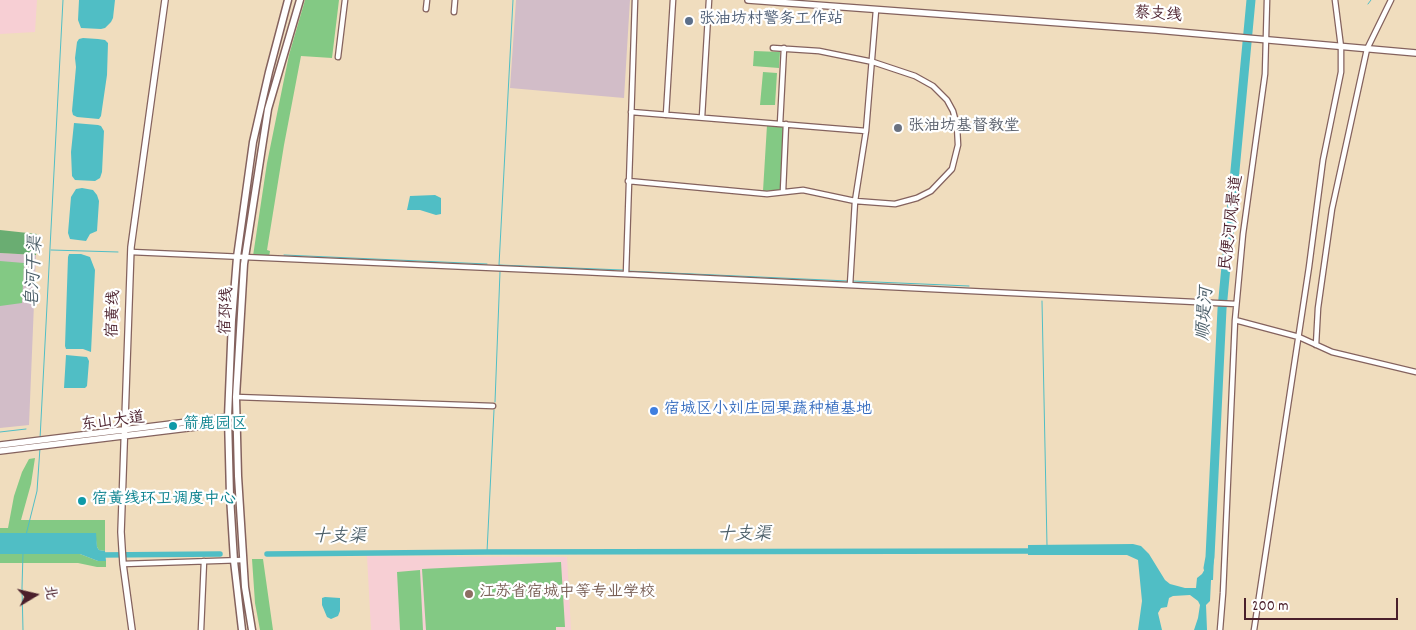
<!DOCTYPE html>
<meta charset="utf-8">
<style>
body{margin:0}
#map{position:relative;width:1416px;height:630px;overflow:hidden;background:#f0ddbe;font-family:Dekko,"LXGW WenKai TC",sans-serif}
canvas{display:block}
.north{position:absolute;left:10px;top:570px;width:50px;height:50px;-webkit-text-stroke:4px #fff;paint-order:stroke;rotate:81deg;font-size:14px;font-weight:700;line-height:20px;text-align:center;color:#4a1f2b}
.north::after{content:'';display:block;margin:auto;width:18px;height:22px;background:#4a1f2b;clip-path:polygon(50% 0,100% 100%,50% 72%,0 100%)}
.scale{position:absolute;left:1244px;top:598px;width:154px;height:22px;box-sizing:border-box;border:2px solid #4a1f2b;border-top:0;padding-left:6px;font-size:15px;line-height:18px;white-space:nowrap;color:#4a1f2b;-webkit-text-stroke:4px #fff;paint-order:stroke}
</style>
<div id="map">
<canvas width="1416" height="630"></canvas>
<div class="north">北</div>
<div class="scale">200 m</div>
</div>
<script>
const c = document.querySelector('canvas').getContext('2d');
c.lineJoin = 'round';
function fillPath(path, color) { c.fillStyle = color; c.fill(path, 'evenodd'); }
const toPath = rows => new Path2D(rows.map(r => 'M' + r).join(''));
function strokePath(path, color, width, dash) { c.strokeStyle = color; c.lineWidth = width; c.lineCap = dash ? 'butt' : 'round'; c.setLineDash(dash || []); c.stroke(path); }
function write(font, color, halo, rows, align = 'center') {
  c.font = font + ' Dekko,"LXGW WenKai TC",sans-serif'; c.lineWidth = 4.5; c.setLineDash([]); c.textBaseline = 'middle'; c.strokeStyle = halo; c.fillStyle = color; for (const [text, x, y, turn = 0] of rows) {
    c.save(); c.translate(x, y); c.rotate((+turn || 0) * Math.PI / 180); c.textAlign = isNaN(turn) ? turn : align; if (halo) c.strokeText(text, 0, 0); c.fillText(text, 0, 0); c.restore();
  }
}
const built = toPath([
 [0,0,37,0,35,32,0,34],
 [367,556,567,557,571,630,371,630]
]);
const industrial = toPath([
 [516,0,630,0,624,98,510,88],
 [0,253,36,255,29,425,0,428]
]);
const green = toPath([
 [305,0,339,0,332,58,301,56,284,145,267,250,270,251,269,257,253,256,267,163,289,55],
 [754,51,780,52,779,68,753,66],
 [763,72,777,73,775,105,760,105],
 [767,125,784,126,784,128,781,190,763,191],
 [0,261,24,263,22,303,0,306],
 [35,458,31,484,21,520,105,520,105,551,99,550,97,547,95,533,0,533,0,528,8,528,14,496,22,472,29,459],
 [0,554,80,554,98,561,106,561,106,567,97,567,78,563,0,563],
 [252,559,263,559,273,630,260,630,255,603],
 [561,562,565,627,556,627,556,630,426,630,422,569],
 [420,570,423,630,400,630,397,572]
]);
const forest = toPath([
 [0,230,37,234,36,255,0,253]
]);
const water = toPath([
 [79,0,115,0,113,18,111,22,105,28,101,29,81,28,78,20],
 [83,38,98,39,105,40,108,43,107,75,101,116,99,119,77,117,73,115,72,111,76,67,75,58,77,42,79,39],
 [74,123,98,125,101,126,104,131,102,172,100,178,95,181,75,180,72,176,71,152],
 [82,188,93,190,97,195,99,201,97,231,90,234,86,241,70,239,68,233,71,197,76,189],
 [435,195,441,198,441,214,436,215,420,210,407,210,410,196],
 [69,254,81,254,90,257,95,270,91,352,83,349,66,349,65,346,68,257],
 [66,355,87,357,89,361,87,386,85,388,64,388],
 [0,533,96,533,97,547,99,550,105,551,106,561,98,561,80,554,0,554],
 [1133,544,1141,546,1149,554,1165,580,1170,584,1185,588,1196,588,1197,578,1202,574,1206,567,1207,556,1214,556,1213,580,1211,580,1210,601,1206,605,1207,630,1194,630,1198,618,1200,605,1198,601,1190,595,1173,596,1169,598,1167,607,1161,608,1158,613,1162,630,1138,630,1142,601,1138,560,1127,555,1028,555,1028,545],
 [325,597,340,598,340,611,338,616,331,619,327,617,322,605,322,598]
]);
const stream = toPath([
 [513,0,499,265,623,270],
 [1368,4,1371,0],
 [51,250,118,252],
 [284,255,487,264],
 [627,271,848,281],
 [852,281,969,286],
 [1042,301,1047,545],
 [495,402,500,272],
 [0,432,26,429],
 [40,439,63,0],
 [26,535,37,491,40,448],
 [487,552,494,410],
 [23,630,22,588,23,553]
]);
const canal = toPath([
 [267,554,487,552,1034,551],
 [100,555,220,554]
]);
const river = toPath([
 [1208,568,1210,557,1222,309,1251,0]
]);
const street = toPath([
 [426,9,427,0],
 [454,12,455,0],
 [338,57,345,0],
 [631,112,866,131],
 [666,115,673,0],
 [702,117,709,0],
 [780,124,784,48],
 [628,181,767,194,803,190,855,201,895,204,917,198,931,191,952,169,958,145,957,126,953,111,947,100,933,86,915,76,873,62,819,51,773,48],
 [783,191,786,124],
 [131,252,582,272,1236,304],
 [626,274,635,0],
 [850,285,855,201,866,131,876,10],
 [1235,320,1299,337,1332,352,1416,372],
 [1316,345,1318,308,1332,209,1367,49,1391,0],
 [236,397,493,406],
 [123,564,243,560],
 [201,630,204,561],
 [1220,630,1223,593,1235,320,1243,234,1265,74,1267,0],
 [1254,630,1309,267,1323,160,1341,72,1341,47,1335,0]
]);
const secondary = toPath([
 [748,0,1156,30,1416,53],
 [0,445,228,417],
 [0,451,229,423],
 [132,630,123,564,121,532,131,247,165,0]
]);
const primary = toPath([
 [242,630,234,561,230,496,228,417,232,320,237,257,253,142,269,72,288,0],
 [252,630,245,587,238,476,236,397,244,264,268,109,300,0]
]);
const markers = [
 [689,21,5,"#5c6f8a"],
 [898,128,5,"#6b7280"],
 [654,411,5,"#3f7fe0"],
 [173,426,5,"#0f9aa8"],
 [82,501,5,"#0f9aa8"],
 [469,594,5,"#8d6e63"]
];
const streetNames = [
 ["蔡支线",1158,16,4],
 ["民便河风景道",1233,223,-83],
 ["宿邳线",228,311,-87],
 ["宿黄线",115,314,-88],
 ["东山大道",113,423,-7]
];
const serviceNames = [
 ["张油坊村警务工作站",699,21]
];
const worshipNames = [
 ["张油坊基督教堂",908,128]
];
const shopNames = [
 ["宿城区小刘庄园果蔬种植基地",664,411]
];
const cultureNames = [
 ["箭鹿园区",183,426],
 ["宿黄线环卫调度中心",92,501]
];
const educationNames = [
 ["江苏省宿城中等专业学校",479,594]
];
const waterNames = [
 ["皂河干渠",36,272,-87],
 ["顺堤河",1207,314,-86],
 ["十支渠",744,537],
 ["十支渠",339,539]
];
fillPath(built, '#f7cfd4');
fillPath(industrial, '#d2bdc8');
fillPath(green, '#83c984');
fillPath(forest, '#6aad72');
fillPath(water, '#50bec5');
strokePath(stream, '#50bec5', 1);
strokePath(canal, '#50bec5', 5.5);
strokePath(river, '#50bec5', 9);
strokePath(street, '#84625e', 7);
strokePath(secondary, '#84625e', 8);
strokePath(primary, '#84625e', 9);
strokePath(street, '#fff', 4.5);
strokePath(secondary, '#fff', 5.5);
strokePath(primary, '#fff', 6);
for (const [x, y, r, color] of markers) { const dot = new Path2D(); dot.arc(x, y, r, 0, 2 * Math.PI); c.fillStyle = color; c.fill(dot); strokePath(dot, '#fff', 2); }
write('16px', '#4a1f2b', '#fff', streetNames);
write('16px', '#4e5e75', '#fff', serviceNames, 'left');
write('16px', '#5b616d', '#fff', worshipNames, 'left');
write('16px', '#366cbe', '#fff', shopNames, 'left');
write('16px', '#0d838f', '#fff', cultureNames, 'left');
write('16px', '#785e54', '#fff', educationNames, 'left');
write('italic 18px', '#4c5f69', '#fff', waterNames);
</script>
